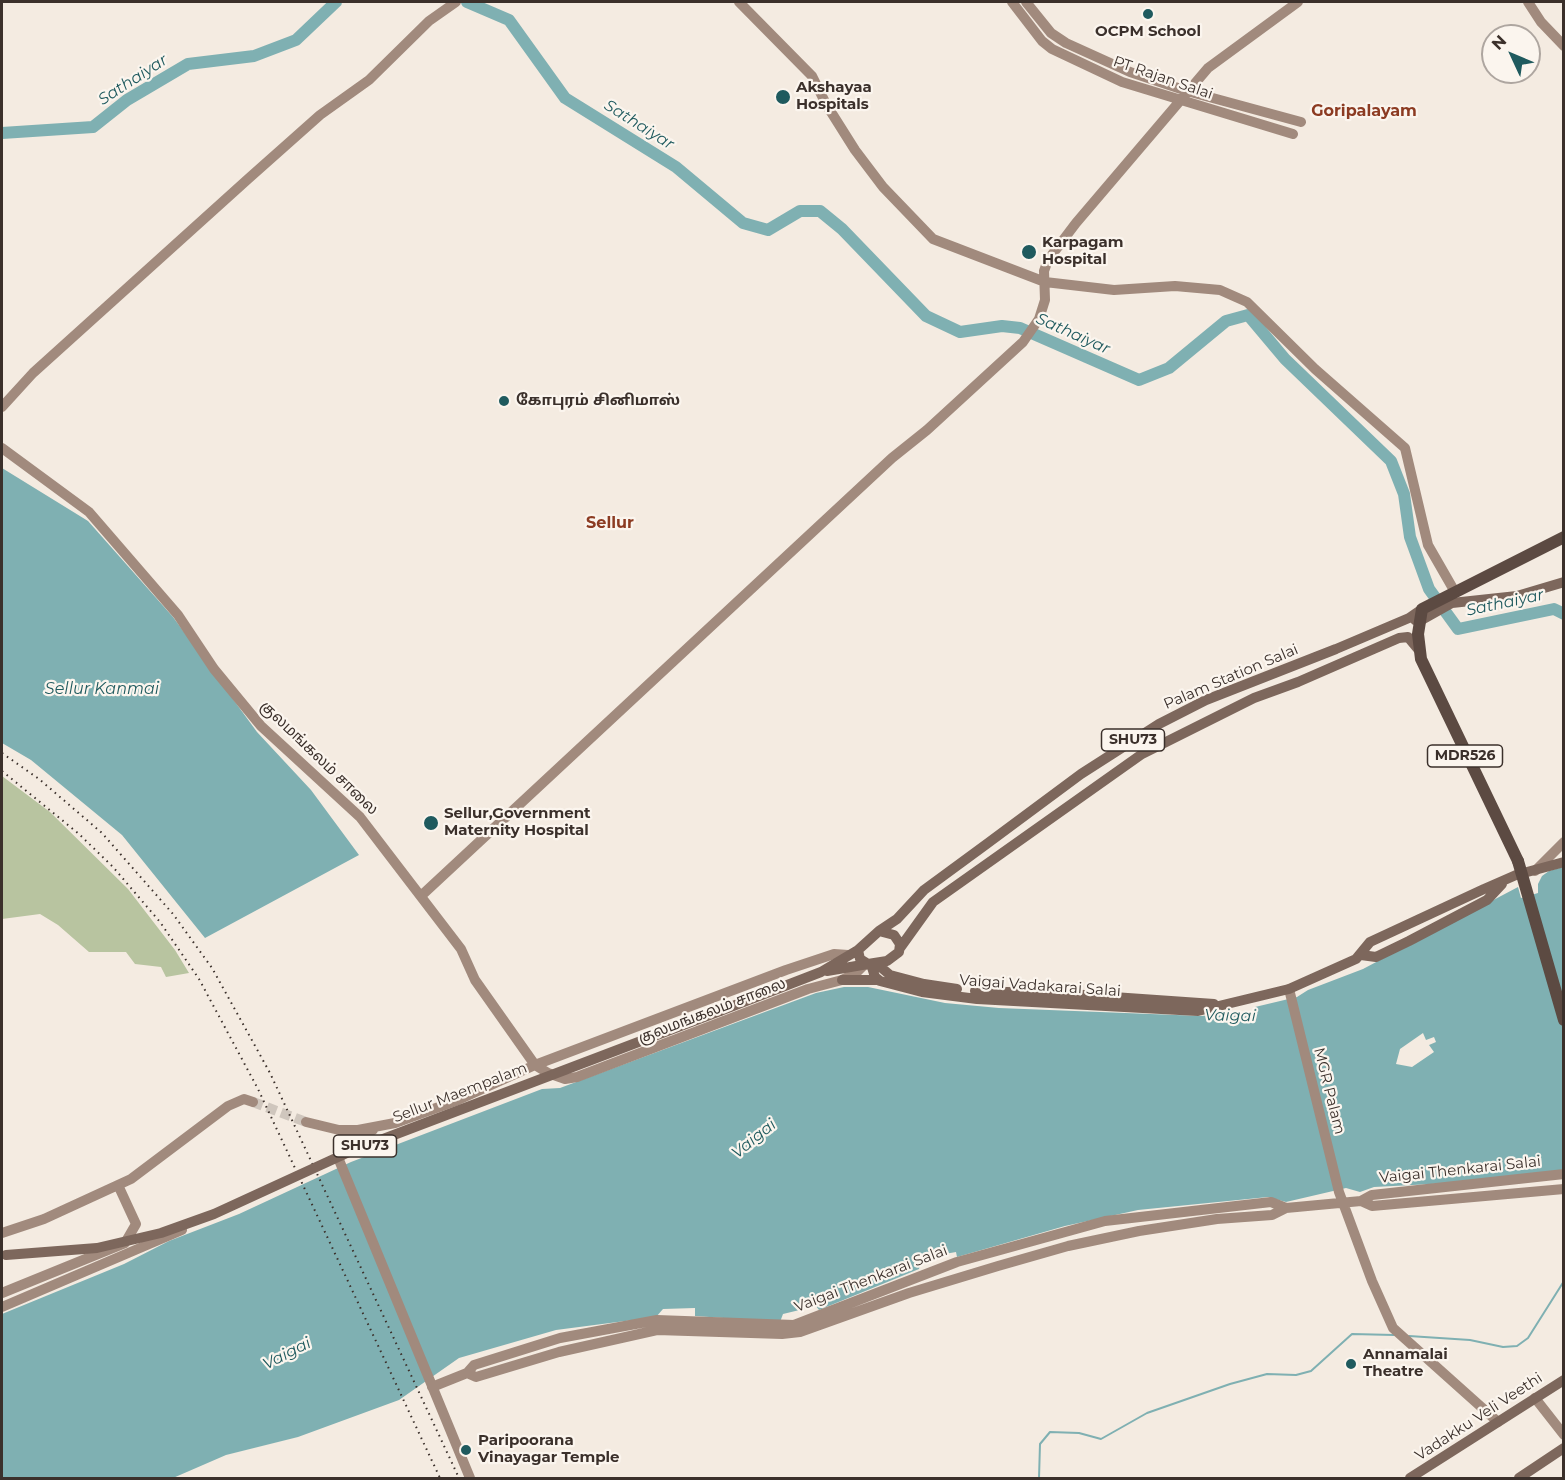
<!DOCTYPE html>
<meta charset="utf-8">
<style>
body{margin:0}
#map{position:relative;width:1565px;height:1480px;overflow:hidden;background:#f4ebe1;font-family:Montserrat,sans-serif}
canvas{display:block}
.frame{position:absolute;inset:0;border:3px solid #3b302b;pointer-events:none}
.north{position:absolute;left:1481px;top:24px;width:60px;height:60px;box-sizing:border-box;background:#fbf5ee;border:2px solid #aea6a0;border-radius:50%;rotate:314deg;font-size:16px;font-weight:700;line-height:24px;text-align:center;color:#3b302b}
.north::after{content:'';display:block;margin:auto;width:21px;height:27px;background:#1f5a5e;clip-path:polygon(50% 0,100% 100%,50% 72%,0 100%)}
</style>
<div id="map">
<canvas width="1565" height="1480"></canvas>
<div class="frame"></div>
<div class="north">N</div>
</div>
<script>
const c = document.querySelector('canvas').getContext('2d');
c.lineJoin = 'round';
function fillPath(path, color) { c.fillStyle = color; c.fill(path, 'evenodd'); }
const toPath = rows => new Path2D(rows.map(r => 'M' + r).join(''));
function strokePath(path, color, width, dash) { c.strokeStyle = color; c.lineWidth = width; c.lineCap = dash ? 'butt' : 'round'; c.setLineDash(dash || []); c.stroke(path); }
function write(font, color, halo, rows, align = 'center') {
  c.font = font + ' Montserrat,"Noto Sans Tamil",sans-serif'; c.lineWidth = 4.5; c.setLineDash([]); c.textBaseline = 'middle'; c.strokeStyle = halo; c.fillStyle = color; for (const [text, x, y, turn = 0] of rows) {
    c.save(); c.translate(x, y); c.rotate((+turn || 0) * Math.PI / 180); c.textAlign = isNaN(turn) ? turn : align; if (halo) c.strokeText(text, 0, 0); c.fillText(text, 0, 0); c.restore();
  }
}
const green = toPath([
 [2,776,50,812,128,889,175,950,189,973,166,977,161,967,135,964,126,952,89,952,58,925,40,914,2,919]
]);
const water = toPath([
 [2,468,88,521,173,617,257,732,311,790,359,855,205,938,122,835,31,760,2,743],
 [1563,867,1563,1172,1451,1183,1374,1187,1360,1192,1346,1188,1286,1202,1268,1197,1138,1210,1065,1226,957,1257,956,1252,922,1258,919,1269,819,1310,816,1306,783,1314,780,1322,695,1316,695,1308,663,1309,656,1317,556,1330,459,1358,399,1400,298,1437,226,1455,173,1478,2,1478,2,1314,124,1264,169,1241,239,1214,351,1162,542,1089,560,1088,816,993,844,987,868,987,945,1003,999,1008,1201,1016,1256,1012,1255,1007,1297,997,1308,990,1363,969,1518,887,1521,898,1538,893,1538,884,1542,876,1549,871],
 [1423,1033,1426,1040,1434,1037,1436,1042,1429,1045,1434,1052,1412,1067,1396,1064,1400,1049]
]);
const stream = toPath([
 [1409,1336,1470,1340,1503,1347,1517,1346,1528,1338,1564,1281],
 [1039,1478,1040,1444,1050,1432,1079,1433,1101,1439,1147,1413,1230,1384,1267,1374,1296,1375,1311,1371,1352,1334,1394,1335]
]);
const river = toPath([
 [467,2,509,20,565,98,676,167,743,223,768,230,800,211,820,211,842,229,926,316,960,332,1002,326,1020,328,1139,380,1169,368,1226,321,1248,315,1285,359,1391,461,1404,494,1410,537,1429,589,1458,629,1554,609,1564,614],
 [2,133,93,127,127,100,188,64,254,56,296,40,336,2]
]);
const secondaryTunnel = toPath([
 [253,1102,306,1122]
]);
const secondary = toPath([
 [739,2,812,76,826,104,855,150,883,187,933,239,1045,282,1114,290,1175,286,1220,290,1247,302,1315,369,1405,448,1428,545,1455,592],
 [1012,2,1042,41,1052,49,1122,82,1293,134],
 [1026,2,1051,33,1066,43,1130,72,1187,91,1301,122],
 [1528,2,1541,22,1564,46],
 [2,407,33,373,248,179,320,115,369,80,429,21,456,2],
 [2,448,89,512,178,615,214,669,261,726,360,817,461,949,475,980,535,1065,548,1073,565,1079,577,1077,808,989,842,980,856,973,864,965],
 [1535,871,1564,842],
 [422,895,892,458,927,430,1023,342,1039,319,1045,300,1044,271,1048,260,1076,223,1208,68,1298,2],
 [1289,989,1339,1192,1372,1281,1393,1328,1498,1422],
 [306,1122,339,1130,358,1130,395,1123,458,1100,535,1065,786,970,834,954,848,955],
 [373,1130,344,1147,339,1160,470,1478],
 [1361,1201,1372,1206,1564,1189],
 [2,1233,44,1219,131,1179,228,1106,244,1099,253,1102],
 [2,1293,125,1243,136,1224,118,1185],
 [2,1307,182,1230],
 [467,1373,476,1377,559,1352,657,1330,782,1334,800,1332,909,1293,998,1266,1068,1246,1139,1231,1217,1219,1272,1215,1286,1208,1361,1201,1372,1195,1564,1174],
 [432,1387,467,1373,474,1365,560,1338,657,1320,794,1325,957,1262,1105,1221,1271,1202,1286,1208],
 [1535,1398,1564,1435]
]);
const primary = toPath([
 [1415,620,1420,621,1452,603,1517,596,1564,582],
 [879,931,897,919,924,890,988,843,1081,774,1159,724,1206,700,1336,649,1409,618,1422,609],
 [879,931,894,935,900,944,899,952,887,961,868,964,860,959,858,950,879,931],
 [900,948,933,902,1142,754,1254,698,1298,682,1399,638,1408,637,1418,649],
 [1361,955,1376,957,1409,941,1487,900,1502,884],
 [871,964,875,977,880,981,922,992,977,999,1198,1011,1289,989,1356,959,1370,942,1484,889,1516,875,1564,862],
 [877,964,890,975,924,984,957,989],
 [827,971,868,964],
 [842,980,879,980],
 [975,991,1070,994,1214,1004],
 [720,1011,821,972,858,950],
 [1410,1478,1564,1380],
 [1519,1478,1564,1448]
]);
const highway = toPath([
 [1518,861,1421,659,1418,634,1422,609,1564,537]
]);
const rail = toPath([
 [2,753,39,779,102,833,173,914,212,968,270,1073,459,1478],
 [2,771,79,834,113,867,160,922,199,979,258,1089,440,1478]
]);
const primaryBridge = toPath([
 [6,1255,97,1248,161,1233,214,1214,349,1152,720,1011]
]);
const highwayBridge = toPath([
 [1518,861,1564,1020]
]);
const markers = [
 [1148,14,6,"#1f5a5e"],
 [783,97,8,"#1f5a5e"],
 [1029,252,8,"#1f5a5e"],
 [504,401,6,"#1f5a5e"],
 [431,823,8,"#1f5a5e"],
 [1351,1364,6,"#1f5a5e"],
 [466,1450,6,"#1f5a5e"]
];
const shields = [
 [1133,740,63],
 [1465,756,75],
 [365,1146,63]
];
const shieldNames = [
 ["SHU73",1133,740],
 ["MDR526",1465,756],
 ["SHU73",365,1146]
];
const poiNames = [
 ["OCPM School",1148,32,"center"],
 ["Akshayaa",796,88],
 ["Hospitals",796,105],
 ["Karpagam",1042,243],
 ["Hospital",1042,260],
 ["கோபுரம் சினிமாஸ்",516,401],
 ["Sellur,Government",444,814],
 ["Maternity Hospital",444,831],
 ["Annamalai",1363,1355],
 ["Theatre",1363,1372],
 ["Paripoorana",478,1441],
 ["Vinayagar Temple",478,1458]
];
const streetNames = [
 ["PT Rajan Salai",1163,78,19],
 ["Palam Station Salai",1231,677,-23],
 ["குலமங்கலம் சாலை",319,758,44],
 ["Vaigai Vadakarai Salai",1040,986,4],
 ["குலமங்கலம் சாலை",712,1011,-21],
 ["MGR Palam",1329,1091,76],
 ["Sellur Maempalam",460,1093,-21],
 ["Vaigai Thenkarai Salai",1460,1170,-6],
 ["Vaigai Thenkarai Salai",871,1279,-21],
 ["Vadakku Veli Veethi",1479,1417,-33]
];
const waterNames = [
 ["Sathaiyar",133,80,-33],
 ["Sathaiyar",639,125,32],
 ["Sathaiyar",1073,334,24],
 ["Sathaiyar",1505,603,-12],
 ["Sellur Kanmai",102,689],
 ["Vaigai",1230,1016,1],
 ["Vaigai",754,1139,-39],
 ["Vaigai",287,1354,-27]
];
const neighbourhoodNames = [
 ["Goripalayam",1364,111],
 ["Sellur",610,523]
];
fillPath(green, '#b8c4a0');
fillPath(water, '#7fb0b2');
strokePath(stream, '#7fb0b2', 2);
strokePath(river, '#7fb0b2', 12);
strokePath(secondaryTunnel, '#cfc6bd', 10, [10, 5]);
strokePath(secondary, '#a18a7d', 10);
strokePath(primary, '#7d675c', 10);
strokePath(highway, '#5c4a42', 12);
strokePath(rail, '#3b302b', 2, [1.5, 4.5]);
strokePath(primaryBridge, '#7d675c', 10);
strokePath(highwayBridge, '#5c4a42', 12);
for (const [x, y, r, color] of markers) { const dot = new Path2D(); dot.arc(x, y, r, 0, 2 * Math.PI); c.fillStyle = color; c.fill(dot); strokePath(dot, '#fbf5ee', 2); }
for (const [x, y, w] of shields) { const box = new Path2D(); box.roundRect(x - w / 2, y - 11, w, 22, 4.5); c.fillStyle = '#fbf5ee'; c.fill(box); strokePath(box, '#3b302b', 1.5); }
write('bold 14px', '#3b302b', null, shieldNames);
write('bold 15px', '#3b302b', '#fbf5ee', poiNames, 'left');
write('15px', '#3b302b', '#fbf5ee', streetNames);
write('italic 16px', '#1f5a5e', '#fbf5ee', waterNames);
write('bold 16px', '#8c3b22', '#fbf5ee', neighbourhoodNames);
</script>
